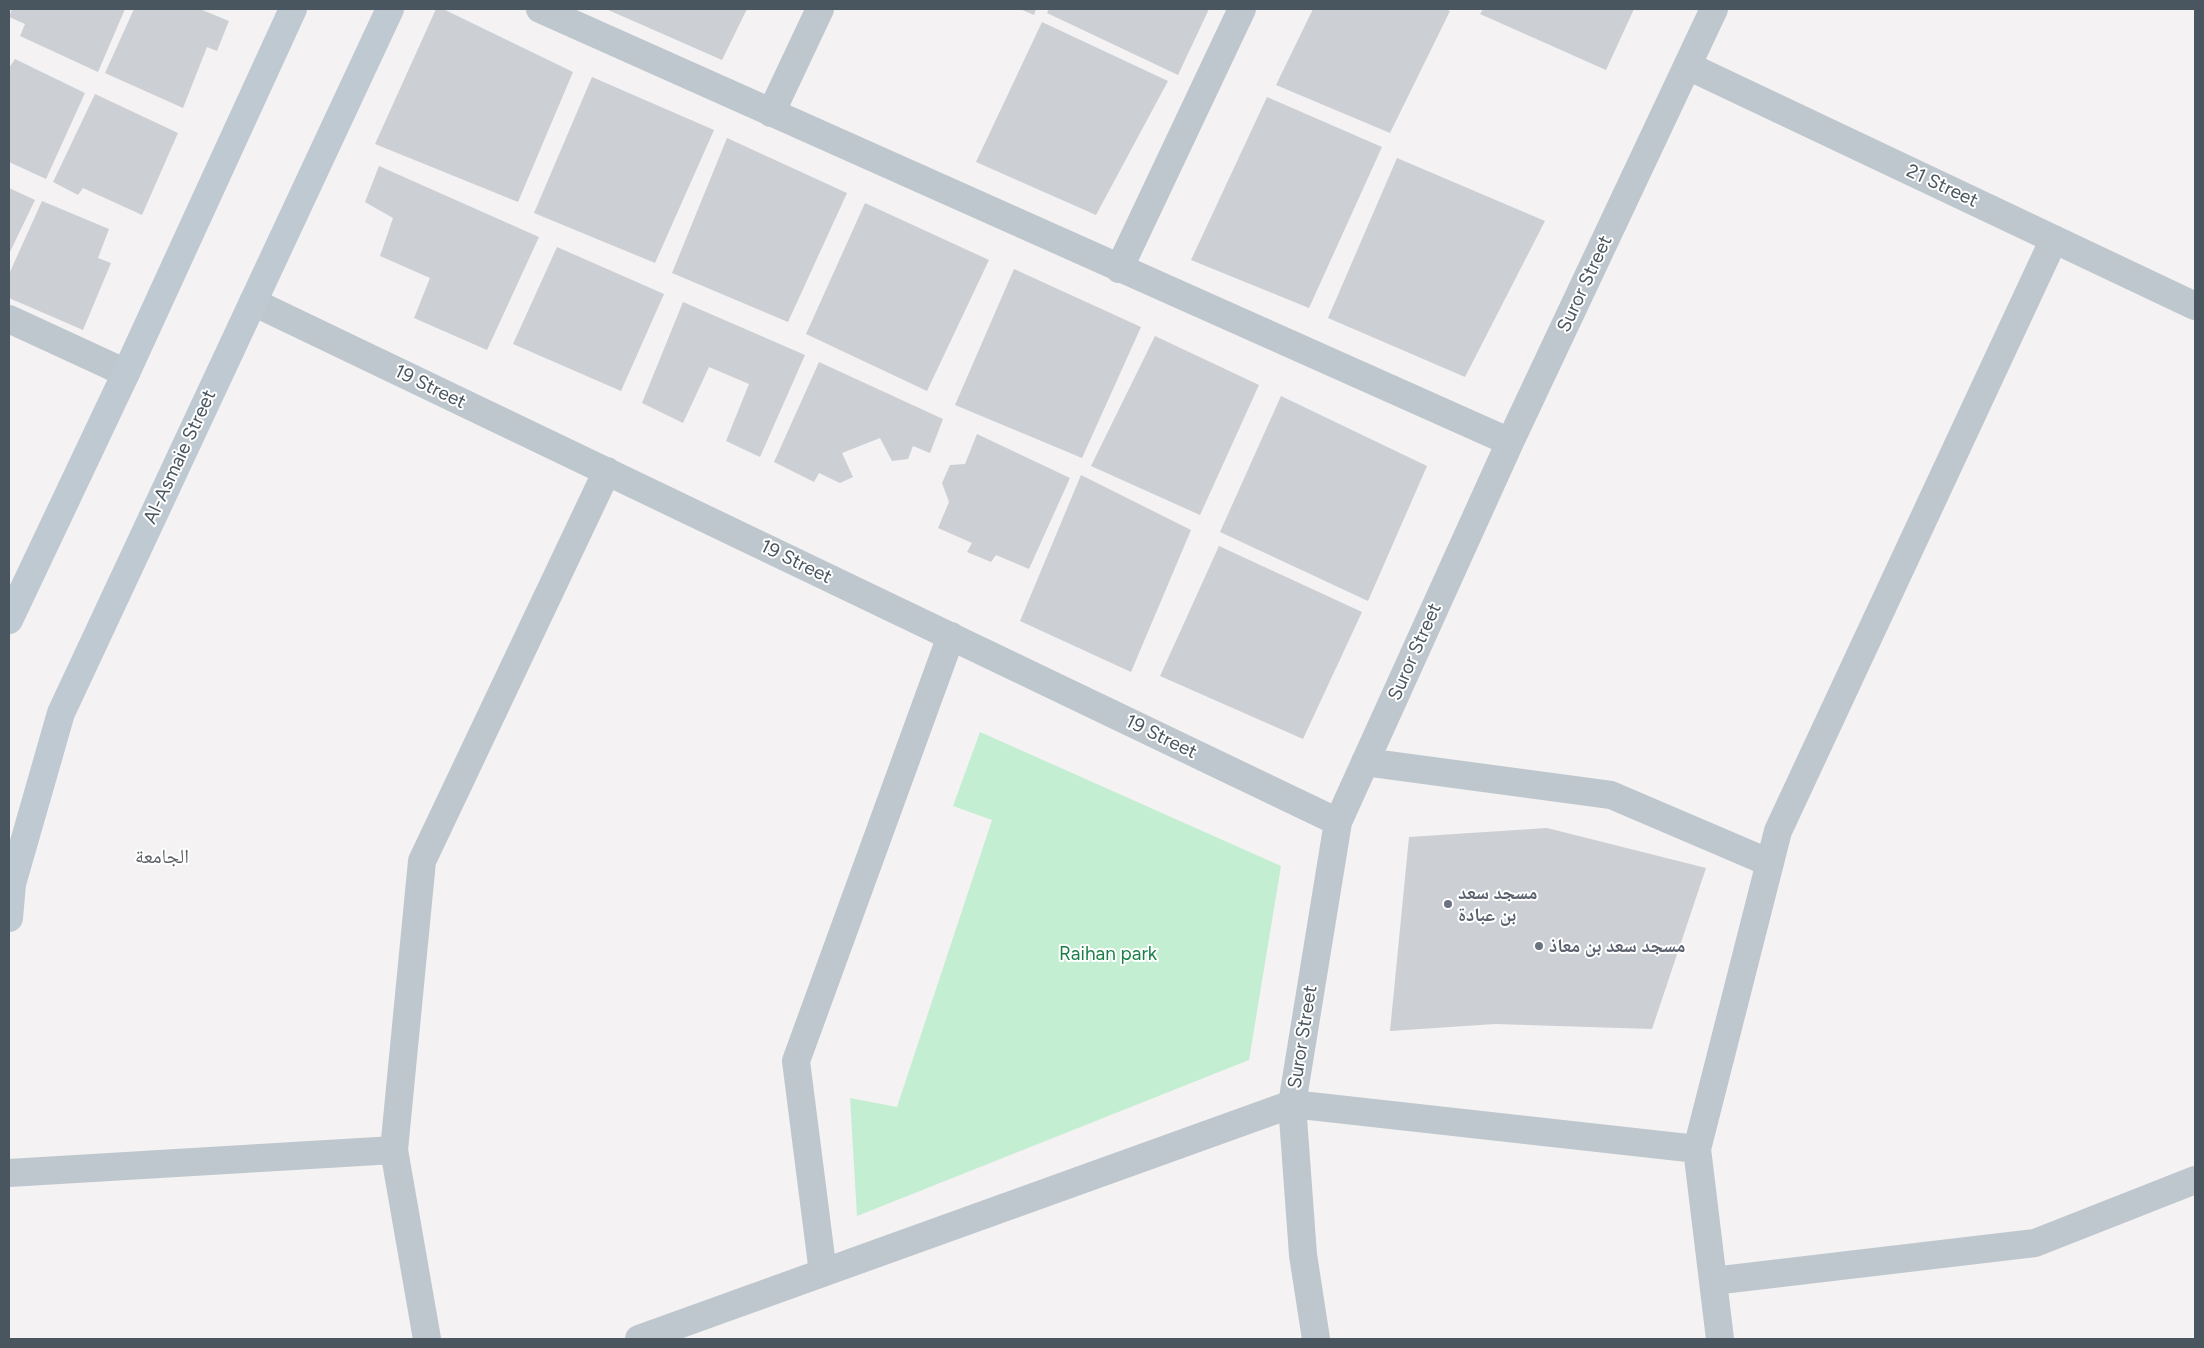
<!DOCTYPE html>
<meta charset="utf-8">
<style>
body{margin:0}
#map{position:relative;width:2204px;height:1348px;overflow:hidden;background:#f4f2f2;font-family:Figtree,sans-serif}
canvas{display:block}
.frame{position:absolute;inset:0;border:10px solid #4a565f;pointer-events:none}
</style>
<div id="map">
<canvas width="2204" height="1348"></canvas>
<div class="frame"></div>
</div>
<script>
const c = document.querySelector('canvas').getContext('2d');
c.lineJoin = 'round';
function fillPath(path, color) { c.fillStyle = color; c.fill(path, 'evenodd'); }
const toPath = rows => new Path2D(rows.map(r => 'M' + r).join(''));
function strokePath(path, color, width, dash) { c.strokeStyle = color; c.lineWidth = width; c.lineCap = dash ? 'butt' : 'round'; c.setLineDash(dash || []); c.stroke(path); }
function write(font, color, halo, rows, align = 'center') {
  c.font = font + ' Figtree,"Noto Naskh Arabic",sans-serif'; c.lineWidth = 4; c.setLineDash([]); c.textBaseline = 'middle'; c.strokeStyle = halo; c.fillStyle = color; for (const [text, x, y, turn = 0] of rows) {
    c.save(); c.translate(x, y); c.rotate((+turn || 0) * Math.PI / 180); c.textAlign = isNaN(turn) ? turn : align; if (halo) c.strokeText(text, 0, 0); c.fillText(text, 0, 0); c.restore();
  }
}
const green = toPath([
 [980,732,1281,866,1249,1060,857,1216,850,1098,897,1107,992,820,953,806]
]);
const building = toPath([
 [12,9,125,9,98,72,20,36,25,24,9,17],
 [134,9,200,9,229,21,217,51,207,47,183,108,105,73],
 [436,9,443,9,573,72,518,202,375,144],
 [606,9,747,9,722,60],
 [1020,9,1036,9,1034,15],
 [1049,9,1209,9,1178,75,1047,13],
 [1313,9,1445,9,1450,11,1390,133,1276,85],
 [1483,9,1634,9,1606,70,1480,14],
 [1042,22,1168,81,1096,215,976,162],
 [15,59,85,93,46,179,9,162,9,68],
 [592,77,714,130,655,263,534,213],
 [95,94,178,133,142,215,83,188,78,195,53,182],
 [1267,97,1382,147,1309,308,1191,260],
 [727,138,847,193,788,322,672,273],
 [1397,158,1545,221,1465,377,1328,318],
 [379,166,539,237,487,350,414,318,430,278,380,256,393,218,365,202],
 [9,188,35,200,9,254],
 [42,201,109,229,98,258,111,263,83,330,9,298,9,274],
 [865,203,989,260,927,391,806,334],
 [557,247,664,294,621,391,513,344],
 [1014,269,1141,327,1082,458,955,405],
 [683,302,805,355,760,457,726,441,749,384,709,367,683,423,642,403],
 [1155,336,1259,385,1200,515,1091,466],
 [819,362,943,419,930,453,913,446,908,459,892,461,880,438,842,453,853,477,840,483,819,473,814,482,774,462],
 [1281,396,1427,466,1368,601,1220,532],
 [977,434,1070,478,1029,569,996,555,991,562,967,552,972,543,938,528,949,502,942,483,950,465,965,464],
 [1081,475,1191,530,1131,672,1020,621],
 [1219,546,1362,612,1303,739,1160,676],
 [1547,828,1706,868,1652,1029,1495,1024,1390,1031,1409,837]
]);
const street = toPath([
 [540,9,1510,442],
 [1688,66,2195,306],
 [771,113,820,9],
 [1119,269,1242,9],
 [253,302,1338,822],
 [9,319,126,373],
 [1365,762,1611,795,1770,863],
 [9,1173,394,1150],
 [823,1273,796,1061,951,636],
 [1713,1281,2035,1243,2195,1180],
 [427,1339,394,1150,422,861,607,471],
 [639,1339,1292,1104,1697,1149],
 [1316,1339,1303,1255,1292,1104,1338,822,1510,442,1714,9],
 [1720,1339,1697,1149,1778,831,2054,239]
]);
const secondary = toPath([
 [9,620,126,373,293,9],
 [9,918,12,884,61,713,390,9]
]);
const markers = [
 [1448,904,5,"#6b7280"],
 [1539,946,5,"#6b7280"]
];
const streetNames = [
 ["21 Street",1942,186,25],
 ["Suror Street",1585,284,-65],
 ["19 Street",430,387,26],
 ["Al-Asmaie Street",180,457,-65],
 ["19 Street",796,562,26],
 ["Suror Street",1415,652,-66],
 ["19 Street",1161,737,26],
 ["Suror Street",1303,1037,-81]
];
const worshipNames = [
 ["مسجد سعد",1458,893],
 ["بن عبادة",1458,915],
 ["مسجد سعد بن معاذ",1549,946]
];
const parkNames = [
 ["Raihan park",1108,954]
];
const neighbourhoodNames = [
 ["الجامعة",162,857]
];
fillPath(green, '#c4eed2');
fillPath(building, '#cccfd4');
strokePath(street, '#bec7ce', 28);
strokePath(secondary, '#bfc9d2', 28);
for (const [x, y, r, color] of markers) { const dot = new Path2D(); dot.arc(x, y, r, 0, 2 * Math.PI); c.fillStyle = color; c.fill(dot); strokePath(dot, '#fff', 2); }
write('19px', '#4a565f', '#fff', streetNames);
write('bold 19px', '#5b616d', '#fff', worshipNames, 'left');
write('19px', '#1c7f49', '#fff', parkNames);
write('20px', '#5e6267', '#fff', neighbourhoodNames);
</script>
